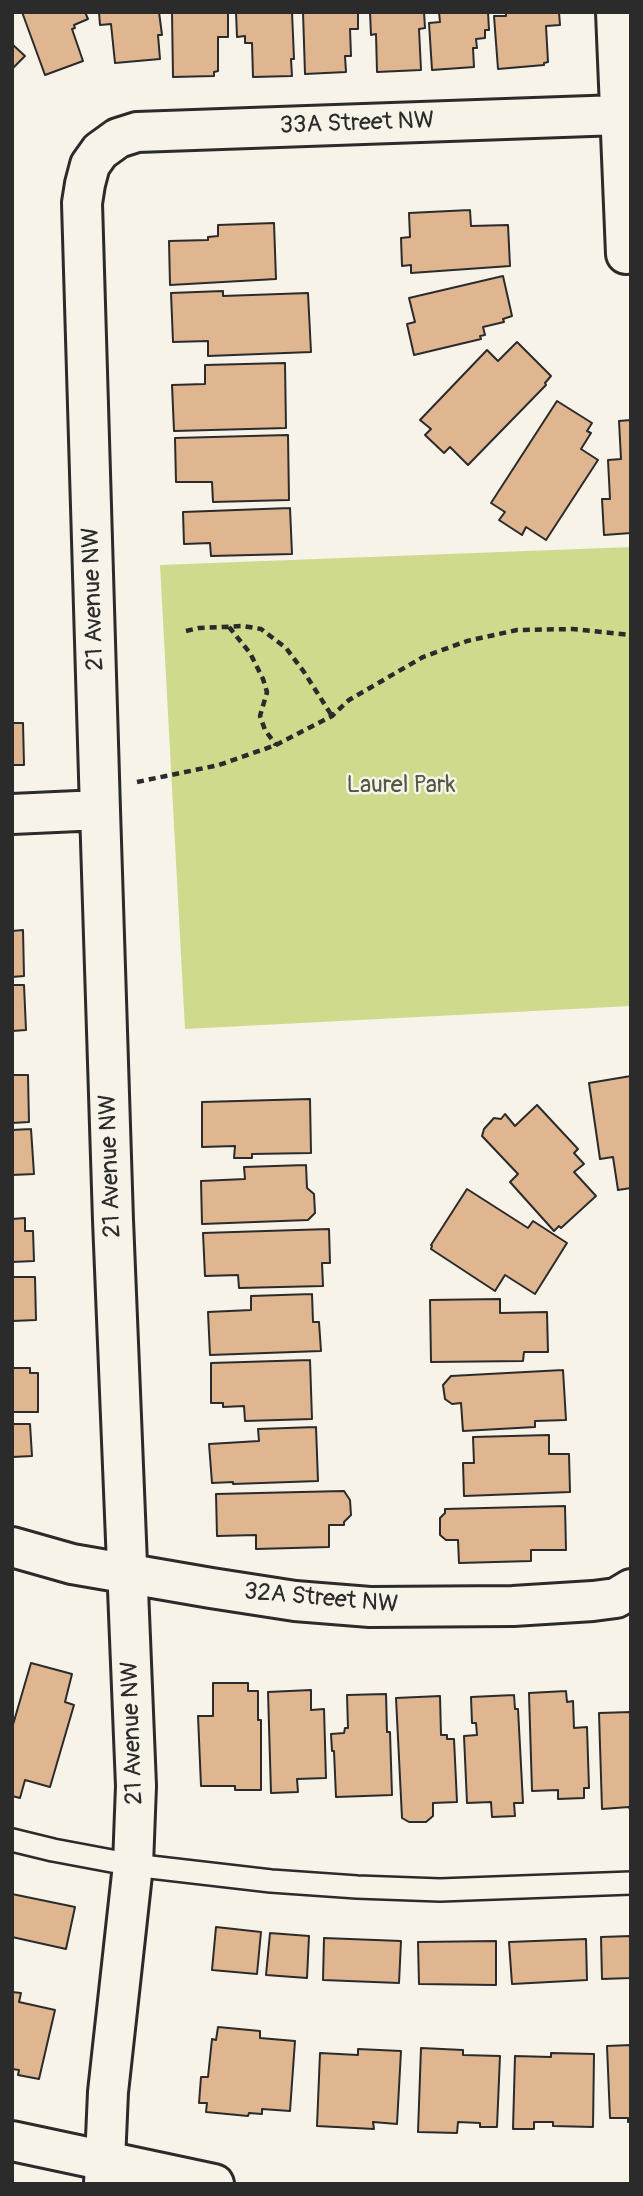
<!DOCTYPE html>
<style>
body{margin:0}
#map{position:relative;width:643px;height:2196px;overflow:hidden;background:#f7f3e8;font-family:Pangolin,sans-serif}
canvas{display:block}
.frame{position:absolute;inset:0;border:14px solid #2b2b2b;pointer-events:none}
</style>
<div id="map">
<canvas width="643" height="2196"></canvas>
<div class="frame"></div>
</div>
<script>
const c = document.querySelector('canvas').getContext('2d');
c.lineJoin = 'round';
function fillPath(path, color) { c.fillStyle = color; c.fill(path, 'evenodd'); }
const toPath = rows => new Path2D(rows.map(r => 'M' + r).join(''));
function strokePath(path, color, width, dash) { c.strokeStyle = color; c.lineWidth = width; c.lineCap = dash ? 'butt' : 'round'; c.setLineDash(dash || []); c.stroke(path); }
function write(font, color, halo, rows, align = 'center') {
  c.font = font + ' Pangolin,sans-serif'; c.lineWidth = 5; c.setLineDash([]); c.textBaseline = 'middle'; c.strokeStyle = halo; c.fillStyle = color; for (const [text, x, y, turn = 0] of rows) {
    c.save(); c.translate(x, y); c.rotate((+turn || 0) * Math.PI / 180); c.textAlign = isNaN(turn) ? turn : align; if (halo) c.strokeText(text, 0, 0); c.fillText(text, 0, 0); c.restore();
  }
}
const green = toPath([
 [631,547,631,1006,185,1029,160,565]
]);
const building = toPath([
 [22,12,85,12,88,19,74,25,75,28,72,29,83,61,45,75,22,12],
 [99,12,159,12,162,35,158,35,160,59,115,63,111,24,100,25,99,12],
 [172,12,228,12,228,37,218,37,218,71,214,72,214,76,173,77,172,12],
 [236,12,292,12,294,59,291,59,292,76,253,77,252,43,245,43,245,36,237,37,236,12],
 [303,12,358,12,358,29,350,29,351,56,345,56,346,72,305,74,303,12],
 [370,12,424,12,425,28,419,29,421,70,377,72,376,34,371,35,370,12],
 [439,12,488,12,489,30,485,30,485,38,476,39,477,48,473,48,474,67,432,70,429,23,440,22,439,12],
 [506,12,559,12,560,25,546,26,548,62,544,63,544,65,498,69,494,16,506,16,506,12],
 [12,44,25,56,12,69,12,44],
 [470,210,471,226,508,225,510,266,411,273,411,265,402,266,401,238,410,237,409,213,470,210],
 [274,223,276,279,170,285,169,241,208,240,208,237,218,236,218,225,274,223],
 [503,276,512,316,503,319,504,322,483,327,485,335,480,336,481,339,414,355,407,324,415,322,409,298,503,276],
 [223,291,223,296,308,293,311,352,208,356,208,341,173,342,171,293,223,291],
 [517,342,551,376,545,383,546,385,468,465,450,447,444,453,425,435,431,429,420,420,487,350,498,361,517,342],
 [285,363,286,428,174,431,172,385,205,384,205,365,285,363],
 [557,401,592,423,587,431,591,433,581,449,598,460,546,540,526,527,522,535,499,520,505,512,491,503,557,401],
 [631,420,631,533,604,535,602,499,610,499,608,460,621,459,619,421,631,420],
 [288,435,289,500,213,502,212,482,176,482,175,438,288,435],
 [290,508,292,554,211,556,210,543,184,544,183,512,290,508],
 [12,723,23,723,24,765,12,765,12,723],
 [23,930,24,976,12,977,12,931,23,930],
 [12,985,24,985,26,1030,12,1031,12,985],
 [12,1075,28,1075,29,1122,12,1123,12,1075],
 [631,1076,631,1188,618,1190,613,1157,600,1159,589,1083,631,1076],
 [310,1099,311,1153,252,1154,252,1158,234,1158,235,1146,202,1147,202,1102,310,1099],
 [537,1105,578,1149,574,1153,584,1164,574,1172,596,1196,561,1228,559,1226,554,1231,510,1182,518,1174,482,1136,484,1129,494,1118,501,1119,505,1114,515,1126,537,1105],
 [31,1129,34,1174,12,1175,12,1130,31,1129],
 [306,1165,307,1188,314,1194,315,1213,308,1220,202,1224,201,1181,245,1179,244,1167,306,1165],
 [467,1189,528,1228,533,1221,567,1243,535,1294,505,1275,495,1291,431,1249,432,1246,431,1245,467,1189],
 [25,1218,25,1231,33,1231,34,1261,12,1262,12,1219,25,1218],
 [329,1229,330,1263,322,1263,323,1286,239,1288,238,1275,205,1276,203,1233,329,1229],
 [12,1277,35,1277,36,1320,12,1321,12,1277],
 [312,1294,313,1322,319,1322,321,1351,210,1355,208,1312,251,1310,251,1296,312,1294],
 [500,1299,500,1313,547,1312,548,1352,524,1352,523,1361,431,1362,430,1300,500,1299],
 [310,1360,312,1419,245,1421,244,1406,223,1407,223,1403,211,1403,211,1363,310,1360],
 [12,1368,30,1368,30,1373,38,1373,38,1412,12,1412,12,1368],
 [563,1370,566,1420,535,1421,535,1427,463,1431,461,1403,452,1404,445,1399,443,1385,451,1376,563,1370],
 [12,1424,30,1424,32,1456,12,1457,12,1424],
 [316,1427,318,1481,233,1484,233,1482,212,1483,209,1444,259,1441,258,1429,316,1427],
 [549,1435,549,1454,569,1454,570,1492,464,1496,463,1463,474,1463,473,1437,549,1435],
 [344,1491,350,1500,351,1515,344,1522,344,1525,329,1525,329,1547,256,1549,256,1535,217,1536,216,1494,344,1491],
 [565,1506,566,1550,531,1550,531,1561,459,1563,458,1540,446,1540,440,1535,440,1518,445,1513,445,1509,565,1506],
 [31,1663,72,1674,65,1702,74,1705,50,1787,25,1780,20,1798,12,1796,12,1728,31,1663],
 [213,1683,248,1683,248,1691,258,1691,258,1720,261,1720,261,1790,235,1790,235,1786,201,1786,198,1716,213,1716,213,1683],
 [311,1690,311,1710,324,1709,326,1778,297,1779,298,1792,271,1793,268,1692,311,1690],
 [566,1691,567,1702,573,1701,574,1728,587,1727,589,1788,584,1788,584,1798,558,1799,558,1790,532,1791,529,1693,566,1691],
 [386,1694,387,1732,390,1732,392,1795,336,1797,334,1751,332,1751,331,1734,344,1733,345,1728,348,1728,347,1695,386,1694],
 [514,1695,515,1709,518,1709,523,1803,514,1803,515,1816,492,1817,491,1802,467,1803,464,1736,477,1735,476,1723,472,1723,471,1697,514,1695],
 [440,1696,441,1735,447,1735,447,1739,454,1739,457,1802,433,1803,433,1816,426,1822,409,1822,402,1818,396,1698,440,1696],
 [631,1712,631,1813,629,1807,602,1809,599,1713,631,1712],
 [12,1894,75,1907,66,1949,12,1937,12,1894],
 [216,1927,261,1932,257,1974,212,1970,216,1927],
 [270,1933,309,1936,307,1978,266,1975,270,1933],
 [631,1936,631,1978,602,1979,601,1937,631,1936],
 [324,1938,401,1941,399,1983,323,1980,324,1938],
 [586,1939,587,1980,512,1984,509,1942,586,1939],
 [496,1941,496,1985,419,1984,418,1942,496,1941],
 [12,1992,21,1993,19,2002,55,2010,39,2079,18,2075,19,2070,12,2069,12,1992],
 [218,2027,260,2031,260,2038,295,2041,290,2111,262,2109,262,2114,249,2113,248,2116,206,2112,207,2103,199,2103,201,2077,208,2077,212,2039,216,2040,218,2027],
 [631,2045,631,2122,628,2122,628,2118,610,2118,607,2046,631,2045],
 [421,2048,463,2050,463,2055,500,2056,497,2127,480,2127,480,2123,458,2122,457,2133,418,2132,421,2048],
 [358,2049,401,2051,397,2124,373,2122,374,2129,317,2126,320,2053,358,2055,358,2049],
 [551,2053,594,2054,593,2127,553,2126,553,2122,534,2122,534,2129,513,2129,515,2056,551,2057,551,2053]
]);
const path = toPath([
 [229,627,250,653,263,679,267,692,260,716,265,730,276,745],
 [186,631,199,628,243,626,261,629,286,648,304,672,332,716],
 [137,782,219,765,276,745,332,716,349,700,423,657,467,641,517,630,573,629,631,635]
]);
const lane = toPath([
 [12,1840,53,1850,133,1865,271,1881,357,1887,440,1890,631,1883]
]);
const street = toPath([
 [616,12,626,254],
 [12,814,100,810],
 [12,1547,72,1564,211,1588,295,1601,370,1607,513,1606,593,1601,616,1598,631,1589],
 [104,2184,108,2092,133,1865,136,1786,113,1220,100,810,82,203,85,184,90,165,100,151,118,138,137,132,619,115]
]);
const secondary = toPath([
 [12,2141,214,2184]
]);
const streetNames = [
 ["33A Street NW",357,124,-2],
 ["21 Avenue NW",94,599,-92],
 ["21 Avenue NW",111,1166,-92],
 ["32A Street NW",321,1599,5],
 ["21 Avenue NW",133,1733,-92]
];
const parkNames = [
 ["Laurel Park",401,786]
];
fillPath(green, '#cfda8d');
fillPath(building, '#e0b691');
strokePath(building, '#2b2b2b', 2);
strokePath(lane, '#2b2b2b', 26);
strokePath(street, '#2b2b2b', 44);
strokePath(secondary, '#2b2b2b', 44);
strokePath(path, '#2b2b2b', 4.5, [7, 5]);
strokePath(lane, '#f7f3e8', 21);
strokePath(street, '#f7f3e8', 38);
strokePath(secondary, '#f7f3e8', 38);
write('24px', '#2b2b2b', '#f7f3e8', streetNames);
write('24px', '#545744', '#f7f3e8', parkNames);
</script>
